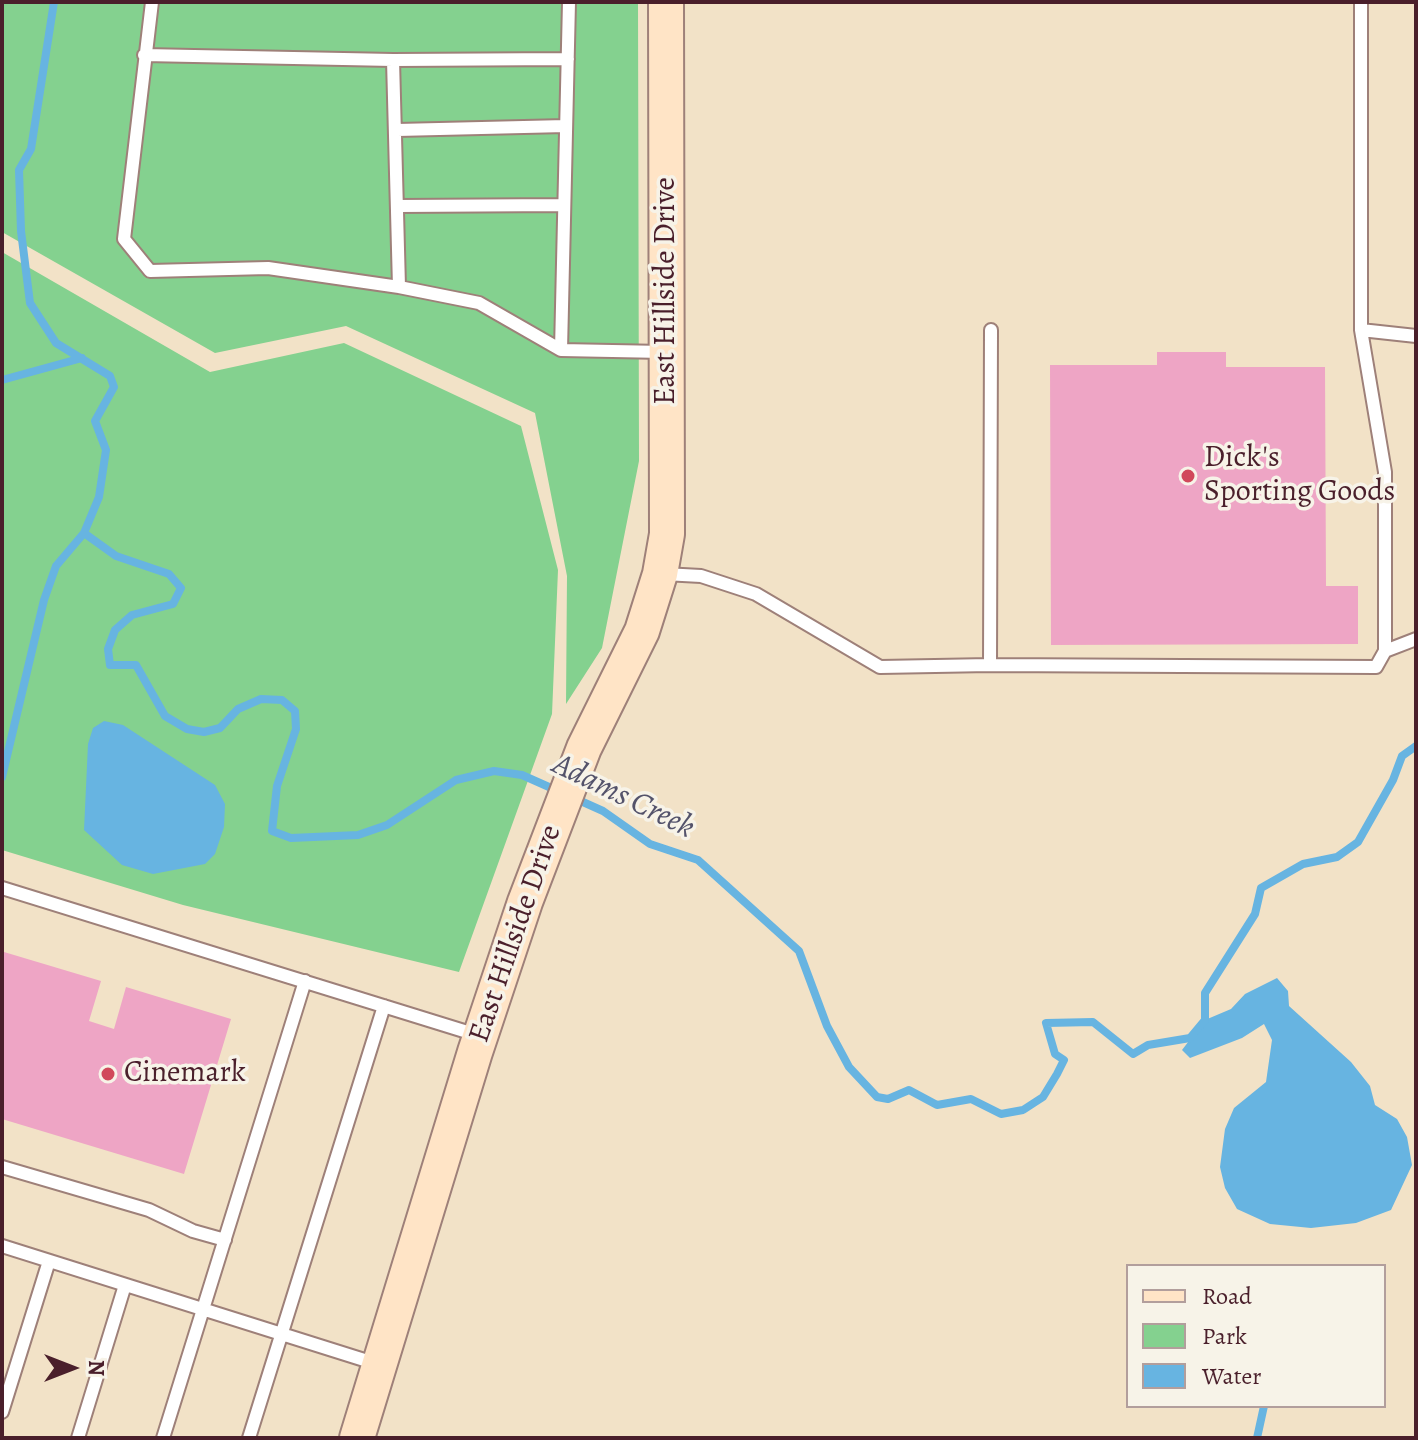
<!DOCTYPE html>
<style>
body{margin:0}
#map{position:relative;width:1418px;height:1440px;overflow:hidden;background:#f2e2c7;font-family:Alegreya,serif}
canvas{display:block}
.frame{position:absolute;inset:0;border:4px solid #4a1f2b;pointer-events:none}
.legend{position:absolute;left:1126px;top:1264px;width:260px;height:144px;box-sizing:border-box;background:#f7f3e8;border:2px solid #b29e9c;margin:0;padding:10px 14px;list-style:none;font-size:24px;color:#4a1f2b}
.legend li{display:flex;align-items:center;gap:16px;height:40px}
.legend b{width:40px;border:2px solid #b29e9c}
.north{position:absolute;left:32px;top:1328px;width:80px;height:80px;-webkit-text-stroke:6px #f7f3e8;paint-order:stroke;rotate:90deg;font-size:22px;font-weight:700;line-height:32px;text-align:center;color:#4a1f2b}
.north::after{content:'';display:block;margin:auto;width:28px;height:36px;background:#4a1f2b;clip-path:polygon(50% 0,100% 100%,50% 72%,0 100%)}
</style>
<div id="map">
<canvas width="1418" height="1440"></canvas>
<div class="frame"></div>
<ul class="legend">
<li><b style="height:10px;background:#ffe4c6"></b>Road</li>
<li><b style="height:22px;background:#84d18f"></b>Park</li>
<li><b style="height:22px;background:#67b4e1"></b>Water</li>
</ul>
<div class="north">N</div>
</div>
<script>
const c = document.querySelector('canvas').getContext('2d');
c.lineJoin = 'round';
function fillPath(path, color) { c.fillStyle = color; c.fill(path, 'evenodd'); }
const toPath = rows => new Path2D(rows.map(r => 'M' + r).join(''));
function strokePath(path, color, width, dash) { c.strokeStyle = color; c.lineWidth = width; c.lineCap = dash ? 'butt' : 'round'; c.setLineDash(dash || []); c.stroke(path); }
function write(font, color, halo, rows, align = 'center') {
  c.font = font + ' Alegreya,serif'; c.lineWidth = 7; c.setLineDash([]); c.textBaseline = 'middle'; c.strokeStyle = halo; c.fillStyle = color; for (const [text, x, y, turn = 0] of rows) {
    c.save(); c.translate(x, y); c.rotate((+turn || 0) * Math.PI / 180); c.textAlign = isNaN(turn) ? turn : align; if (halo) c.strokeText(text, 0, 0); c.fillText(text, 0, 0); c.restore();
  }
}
const green = toPath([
 [2,2,638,2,639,461,602,648,566,704,567,576,535,413,346,326,215,353,2,232],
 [2,252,210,372,344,343,521,426,558,570,552,714,459,972,183,905,2,850]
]);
const water = toPath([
 [104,721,123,725,215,785,225,804,224,827,215,854,205,864,153,874,122,865,84,830,88,744,93,728],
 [1277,978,1288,991,1289,1006,1351,1062,1370,1086,1375,1105,1397,1119,1407,1137,1412,1165,1391,1210,1356,1223,1311,1228,1270,1224,1237,1209,1225,1188,1220,1167,1225,1129,1234,1108,1266,1082,1272,1040,1264,1024,1242,1038,1190,1058,1182,1050,1205,1020,1231,1009,1245,994]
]);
const stream = toPath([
 [54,2,31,149,19,170,21,231,30,303,56,343,110,376,114,387,95,421,106,450,99,497,84,533],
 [2,380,82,358],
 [2,777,44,600,56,566,84,533,116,556,169,574,181,588,173,604,132,615,115,630,108,649,110,665,136,665,165,716,187,729,204,732,220,728,238,709,261,699,282,700,295,711,296,729,277,786,272,831,291,838,358,835,387,825,456,780,494,771,522,775,558,791],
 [574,798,603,811,650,844,698,860,799,951,827,1026,849,1067,877,1097,888,1099,909,1090,937,1105,971,1099,1001,1114,1023,1110,1043,1097,1057,1074,1064,1060,1055,1054,1046,1023,1093,1022,1133,1054,1148,1045,1190,1038,1205,1020,1205,993,1255,914,1261,888,1303,864,1337,857,1358,842,1393,780,1402,756,1416,746],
 [1257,1438,1264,1406]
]);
const building = toPath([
 [1157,352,1226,352,1226,367,1325,367,1326,586,1358,586,1358,644,1051,645,1050,365,1157,365],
 [4,952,101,981,89,1021,114,1029,126,987,231,1019,184,1174,2,1119]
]);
const lane = toPath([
 [152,2,124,239,150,271,268,268,399,287],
 [569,2,561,350,664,352],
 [144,55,393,60],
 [397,130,566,126],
 [398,206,564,205],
 [991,330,990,665,1376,667,1385,651,1385,472,1361,330,1361,2],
 [1361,330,1416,336],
 [561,350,479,303,399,287,393,60,568,59],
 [664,574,701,576,756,594,880,667,990,665],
 [1385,651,1416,639],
 [2,888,477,1035],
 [2,1167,149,1210,193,1231,225,1240],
 [2,1246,377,1364],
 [2,1412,49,1261],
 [78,1438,125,1285],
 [163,1438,305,981],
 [249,1438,384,1006]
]);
const secondary = toPath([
 [357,1438,475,1052,525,902,584,748,642,631,660,574,667,534,666,2]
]);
const markers = [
 [1188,476,8,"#d1495b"],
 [108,1074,8,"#d1495b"]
];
const streetNames = [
 ["East Hillside Drive",667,291,-90],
 ["East Hillside Drive",516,934,-71]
];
const poiNames = [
 ["Dick's",1204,459],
 ["Sporting Goods",1204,493],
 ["Cinemark",124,1074]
];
const waterNames = [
 ["Adams Creek",623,797,26]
];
fillPath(green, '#84d18f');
fillPath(water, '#67b4e1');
strokePath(stream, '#67b4e1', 8);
fillPath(building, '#eea5c5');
strokePath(lane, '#9e8079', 16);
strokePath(secondary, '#9e8079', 38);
strokePath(lane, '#fff', 12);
strokePath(secondary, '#ffe4c6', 34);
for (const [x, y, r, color] of markers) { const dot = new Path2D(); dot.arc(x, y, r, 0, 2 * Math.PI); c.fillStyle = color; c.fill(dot); strokePath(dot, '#f7f3e8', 3); }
write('30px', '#4a1f2b', '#f7f3e8', streetNames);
write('30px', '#4a1f2b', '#f7f3e8', poiNames, 'left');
write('italic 32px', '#54536b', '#f7f3e8', waterNames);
</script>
